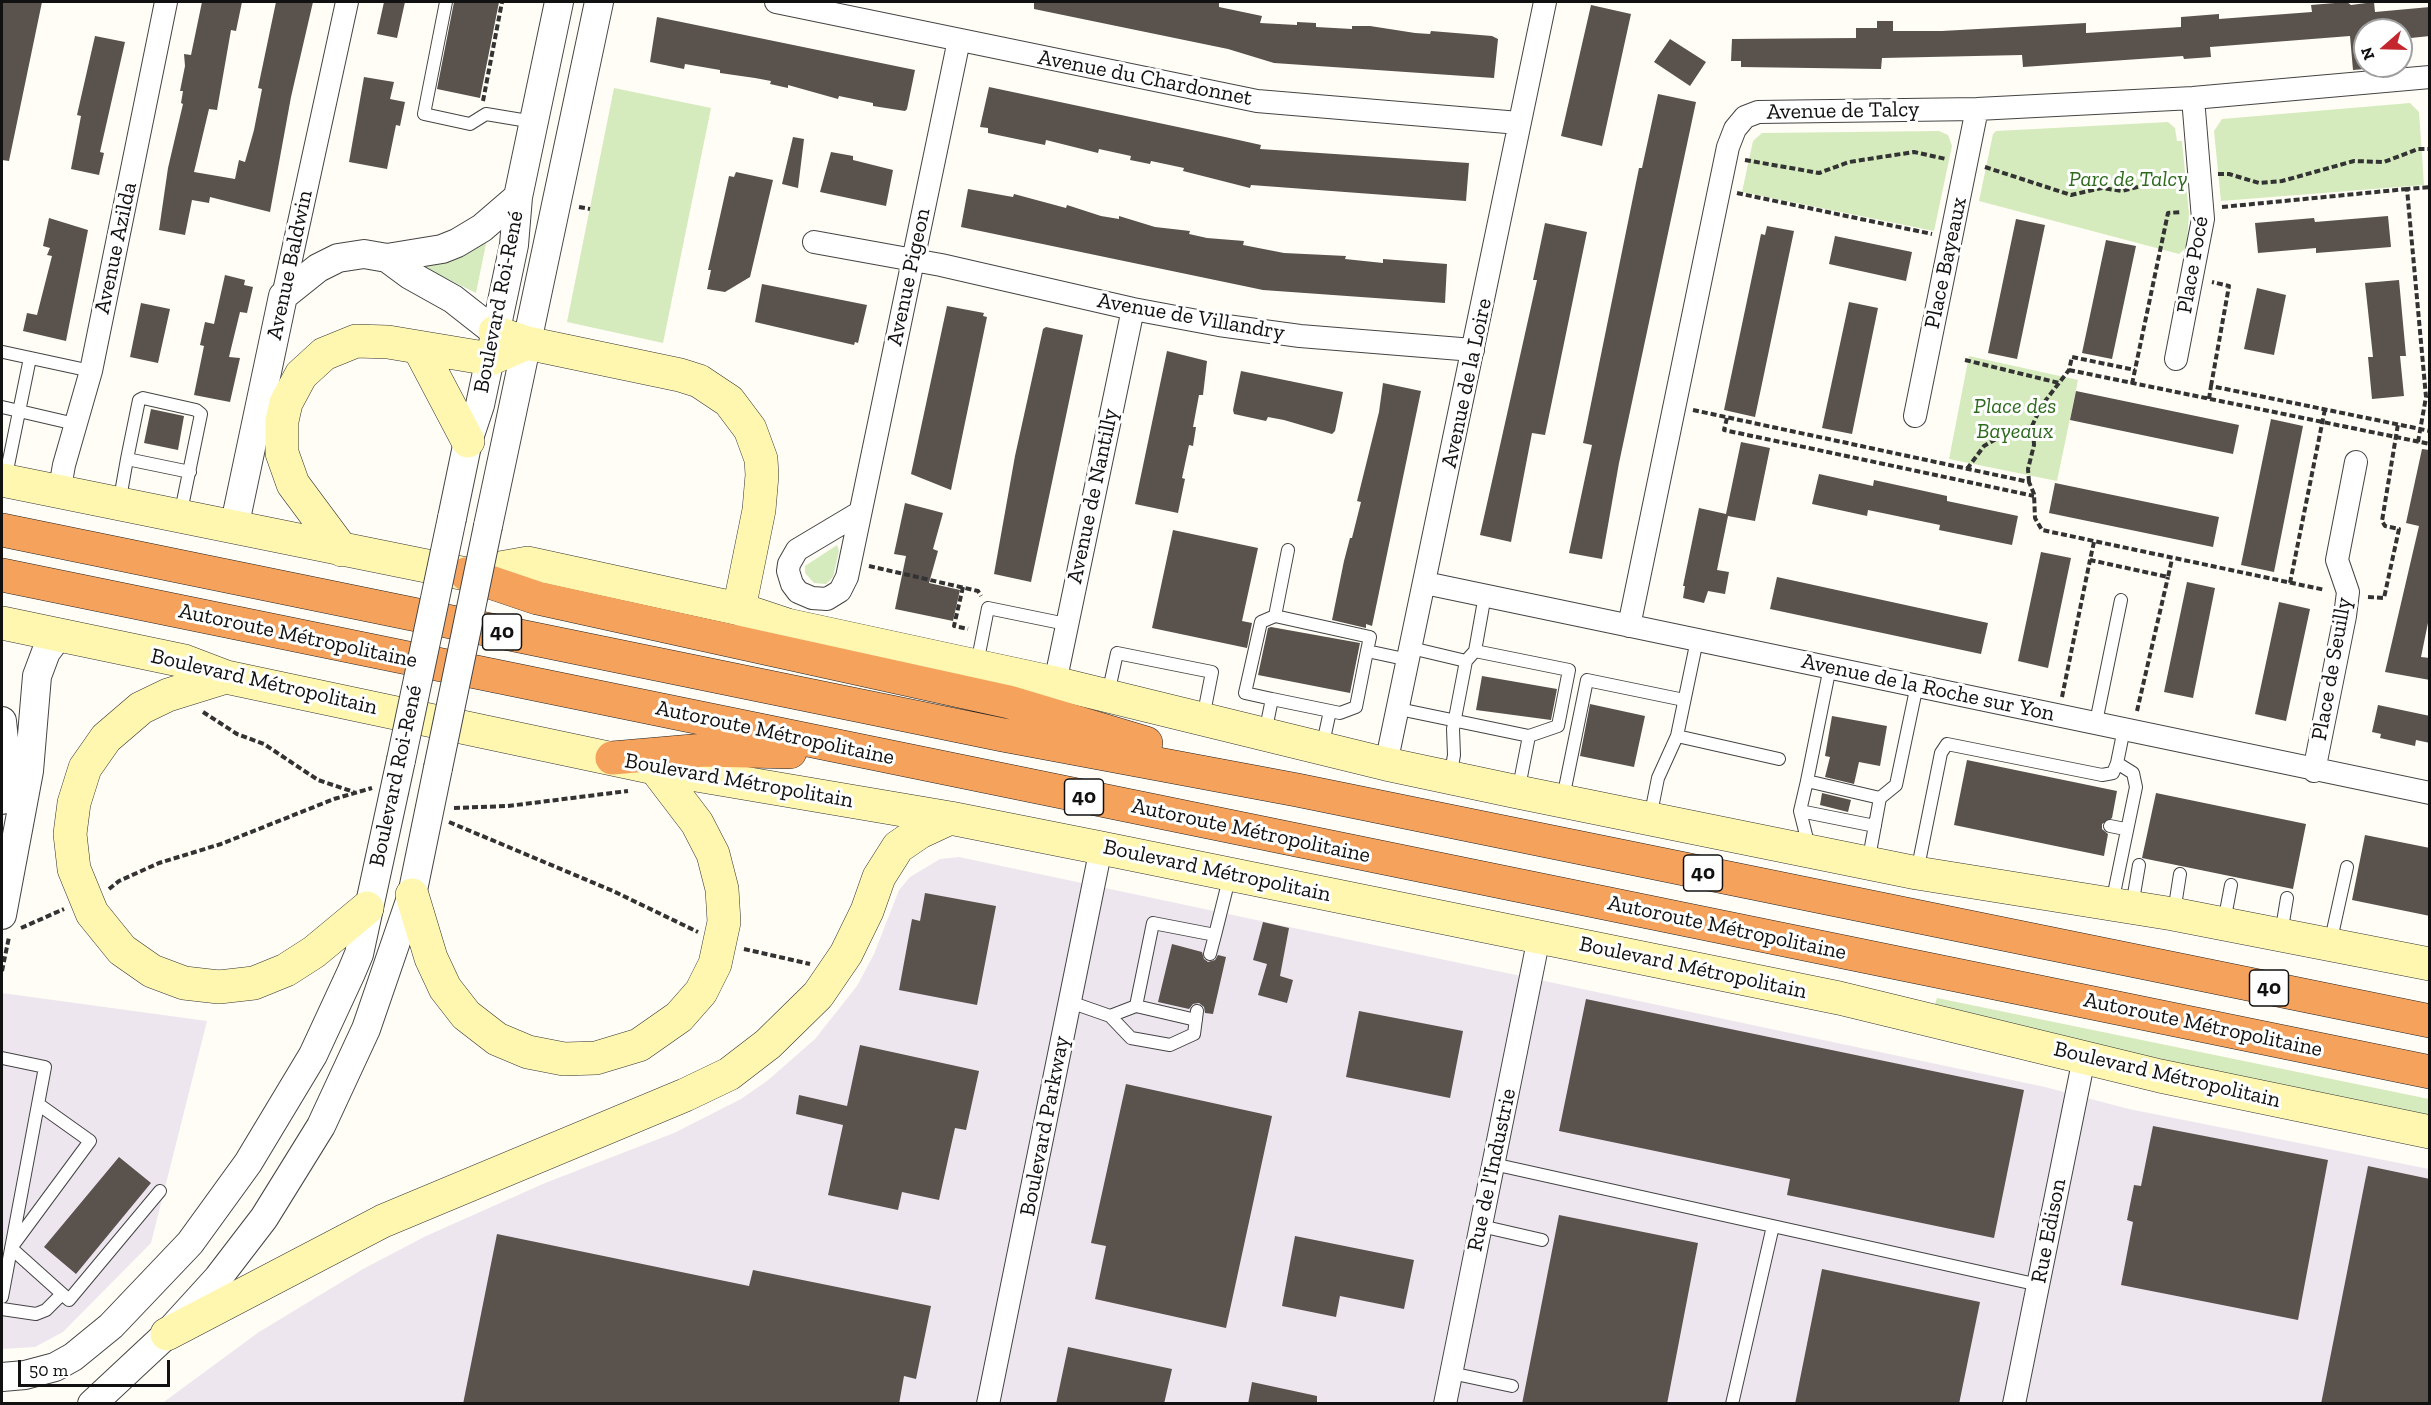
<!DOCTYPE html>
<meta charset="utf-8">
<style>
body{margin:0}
#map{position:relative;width:2431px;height:1405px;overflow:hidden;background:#fffdf5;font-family:"Zilla Slab",serif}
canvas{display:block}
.frame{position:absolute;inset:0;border:3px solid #111;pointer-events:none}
.north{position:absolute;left:2353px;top:18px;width:60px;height:60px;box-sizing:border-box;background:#fff;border:2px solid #a0a0a0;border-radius:50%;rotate:250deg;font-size:16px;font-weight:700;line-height:24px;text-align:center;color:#111}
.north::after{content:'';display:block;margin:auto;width:21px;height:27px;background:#c4262e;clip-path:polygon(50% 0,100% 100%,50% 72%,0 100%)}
.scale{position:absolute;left:18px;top:1360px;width:152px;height:27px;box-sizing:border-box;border:3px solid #111;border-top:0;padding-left:8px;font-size:18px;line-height:21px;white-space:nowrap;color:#111;-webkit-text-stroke:4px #fff;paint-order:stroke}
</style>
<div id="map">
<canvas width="2431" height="1405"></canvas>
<div class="frame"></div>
<div class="north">N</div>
<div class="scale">50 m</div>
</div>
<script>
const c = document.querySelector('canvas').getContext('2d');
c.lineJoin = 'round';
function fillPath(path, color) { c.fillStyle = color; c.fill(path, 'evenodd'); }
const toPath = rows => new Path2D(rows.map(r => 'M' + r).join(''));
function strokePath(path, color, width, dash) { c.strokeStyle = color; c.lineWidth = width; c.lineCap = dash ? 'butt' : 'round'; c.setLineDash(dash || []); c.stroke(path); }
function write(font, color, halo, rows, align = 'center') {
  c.font = font + ' "Zilla Slab",serif'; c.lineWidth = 6; c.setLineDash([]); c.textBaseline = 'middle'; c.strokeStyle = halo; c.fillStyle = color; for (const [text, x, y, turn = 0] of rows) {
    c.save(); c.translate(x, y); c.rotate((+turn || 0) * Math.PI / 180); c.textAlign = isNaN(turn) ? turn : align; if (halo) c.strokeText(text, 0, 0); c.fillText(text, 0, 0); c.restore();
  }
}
const industrial = toPath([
 [959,857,2045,1087,2129,1109,2429,1169,2429,1403,161,1404,259,1332,363,1269,426,1236,545,1183,674,1133,741,1099,767,1081,815,1039,857,986,874,954,899,890,910,877,940,859],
 [2,993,207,1021,151,1243,63,1332,35,1347,2,1349]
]);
const green = toPath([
 [614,88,711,108,663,343,567,322],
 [2410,103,2419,112,2424,185,2221,201,2214,131,2222,119],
 [2168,122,2175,128,2177,141,2182,141,2189,214,2187,241,2185,249,2179,254,1979,201,1993,134,1996,131],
 [1939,131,1948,135,1952,146,1934,231,1742,192,1753,141,1762,133],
 [487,239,476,293,417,264],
 [1969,356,2078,380,2057,481,1949,459],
 [837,545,839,551,833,577,826,584,814,583,805,573,805,566],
 [1937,998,2429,1099,2429,1115,2137,1055,1935,1004]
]);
const building = toPath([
 [2,2,42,2,9,161,2,160],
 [202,2,242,2,236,31,231,30,217,110,209,109,194,172,235,179,239,160,245,162,254,130,262,89,258,88,276,2,313,2,291,97,270,212,210,197,209,203,192,200,185,235,159,230,168,168,183,104,181,103,183,91,180,91,185,66,184,54,191,55],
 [384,2,405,2,397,38,377,34],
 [454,2,499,2,480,98,437,89],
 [1034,2,1207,2,1219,3,1219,7,1262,16,1260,23,1297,25,1297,22,1316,23,1316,27,1352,29,1352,26,1370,26,1415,33,1430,34,1431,31,1492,36,1498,39,1494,78,1274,63,1228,49,1034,9],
 [2347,2,2351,5,2374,2,2375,12,2430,7,2430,36,2401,39,2401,30,2365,30,2365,69,2353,70,2350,36,2210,47,2211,57,2184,59,2183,56,2023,67,2022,55,1882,58,1881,69,1741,67,1741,61,1731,61,1732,39,1856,38,1856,28,1877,28,1877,21,1893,21,1893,31,1942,31,2086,23,2086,33,2181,27,2181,17,2219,14,2219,19,2312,12,2311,5],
 [1591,5,1631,14,1602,146,1561,136],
 [657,17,915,70,907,109,905,111,873,106,873,103,839,96,838,99,788,85,788,88,770,84,771,81,755,78,720,73,720,70,685,64,684,69,650,62],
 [95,36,125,42,100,152,104,153,99,175,71,169,81,116,77,115],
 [1670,39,1706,62,1690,86,1654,62],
 [364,77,394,82,390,99,405,102,400,126,396,125,387,169,349,162],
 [989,87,1225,137,1261,145,1260,149,1469,163,1466,201,1251,185,1250,188,1183,171,1184,168,1151,161,1150,164,1130,160,1131,156,1099,149,1098,153,1046,140,1045,145,988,133,988,128,980,127],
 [1658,94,1696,102,1619,463,1602,559,1569,553,1592,445,1583,443,1639,168,1642,168],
 [793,137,804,139,798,188,782,184],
 [831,152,853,156,853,160,893,170,886,206,820,192],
 [736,172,773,180,750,277,725,292,707,289,711,270,708,270,729,176,734,177],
 [968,189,1013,197,1014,194,1066,208,1067,205,1101,216,1119,219,1119,216,1155,227,1190,231,1189,234,1207,238,1244,241,1243,245,1284,253,1346,256,1345,259,1383,263,1383,259,1447,264,1445,303,1263,290,961,227],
 [2388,216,2391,247,2316,253,2316,248,2258,253,2255,223,2314,218,2315,222],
 [49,218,88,230,66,341,23,331,27,313,37,315,52,256,47,255,50,248,43,246],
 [2016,219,2045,225,2017,359,1988,353],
 [1545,223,1587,232,1545,435,1532,433,1511,542,1480,535,1537,280,1533,280],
 [1767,226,1794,231,1755,417,1724,410,1761,234,1765,235],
 [1835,236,1912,252,1906,281,1829,264],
 [2106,240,2136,246,2112,359,2082,353],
 [225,275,245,280,244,285,253,287,247,313,240,312,229,357,240,358,230,402,194,395,204,346,200,345,205,322,214,324],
 [2399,280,2406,356,2400,356,2404,396,2372,399,2368,357,2373,357,2365,283],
 [762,284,867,305,858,343,855,342,854,345,755,322],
 [2257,288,2286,295,2274,355,2244,349],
 [1849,302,1878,308,1852,434,1822,428],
 [141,303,170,309,158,363,130,357],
 [947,306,984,313,983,316,987,317,951,490,911,474],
 [1046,327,1083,335,1031,582,994,574,1015,456,1043,329],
 [1167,351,1207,361,1203,395,1199,395,1193,427,1196,427,1193,446,1189,445,1182,478,1185,479,1178,513,1135,504],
 [1241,371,1343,392,1335,431,1332,434,1284,420,1268,417,1266,421,1234,414,1233,410],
 [1383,383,1421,391,1372,626,1366,624,1366,628,1332,620,1344,561,1350,538,1352,538,1361,502,1357,501,1379,412],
 [2076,391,2239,425,2233,454,2070,420],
 [151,409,184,416,178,450,144,443],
 [2271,419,2303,426,2274,572,2241,565],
 [1741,442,1770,448,1755,521,1728,516,1717,570,1729,572,1725,594,1708,591,1704,603,1683,598,1685,586,1683,586,1699,508,1726,514],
 [2422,449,2430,450,2430,613,2421,657,2430,658,2430,680,2385,672,2419,526,2406,523],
 [1819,474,1873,486,1874,480,1947,496,1947,501,2018,516,2012,545,1939,530,1940,525,1868,510,1867,516,1812,504],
 [2055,483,2219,517,2213,547,2049,513],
 [905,503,943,513,933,549,938,551,929,583,960,590,953,621,895,609,906,556,894,554],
 [1173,530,1258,548,1242,621,1252,623,1247,648,1152,628],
 [2041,552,2071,558,2048,668,2018,661],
 [1777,577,1988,623,1981,654,1770,609],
 [2187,582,2215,588,2193,698,2164,692],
 [2279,602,2310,609,2286,721,2255,714],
 [1271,627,1360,643,1350,693,1258,675,1268,628],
 [1482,676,1557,689,1551,720,1476,710],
 [1590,704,1645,716,1634,767,1580,756],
 [2378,705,2430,716,2430,743,2416,740,2415,746,2380,738,2381,734,2372,732],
 [1832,716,1887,726,1880,766,1859,762,1854,784,1825,777,1830,757,1825,756],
 [1967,760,2117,791,2112,818,2102,824,2102,829,2108,834,2104,856,1954,825],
 [1822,793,1851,800,1848,812,1820,805],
 [2156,793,2306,824,2293,889,2142,858],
 [2365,835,2430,848,2430,916,2352,900],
 [925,893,996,906,977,1005,899,990,912,919,920,921],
 [1263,922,1289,928,1280,976,1293,980,1287,1003,1258,995,1267,964,1253,960],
 [1172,944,1202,952,1204,959,1208,962,1215,960,1218,955,1226,957,1213,1014,1205,1013,1204,1007,1199,1003,1193,1004,1189,1009,1158,1002],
 [1586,999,2024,1090,1994,1238,1787,1195,1790,1179,1559,1131],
 [1359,1011,1463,1031,1450,1098,1346,1077],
 [860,1045,979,1071,966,1130,955,1128,939,1200,902,1192,898,1210,828,1195,843,1125,796,1114,799,1095,847,1106],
 [1126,1084,1272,1116,1226,1328,1095,1299,1106,1246,1091,1243],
 [2153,1126,2328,1160,2298,1320,2121,1285,2133,1222,2127,1220,2134,1185,2141,1186],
 [119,1157,151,1183,76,1274,44,1247],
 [2368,1166,2430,1179,2430,1404,2321,1404],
 [1559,1215,1698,1243,1667,1404,1522,1404],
 [497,1234,749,1286,753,1270,931,1306,916,1379,904,1376,899,1404,463,1404],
 [1295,1236,1414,1260,1404,1309,1340,1296,1336,1317,1282,1306],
 [1822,1269,1980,1302,1959,1404,1795,1404],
 [1068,1347,1172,1369,1164,1404,1056,1404],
 [1252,1382,1317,1396,1317,1404,1248,1404]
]);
const path = toPath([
 [483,101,502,2],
 [1745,160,1819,173,1849,162,1914,152,1946,159],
 [1985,167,2071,195,2102,188,2122,191,2180,176],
 [2218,174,2229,174,2259,183,2282,181,2354,161,2384,162,2418,149,2430,149],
 [1737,193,1932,234],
 [579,207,590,209],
 [2222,207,2407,189],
 [1965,360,2059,383],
 [2069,370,2430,444],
 [2132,384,2168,213,2182,212],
 [2211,386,2229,286,2212,282],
 [2209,399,2211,386,2430,431],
 [1693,410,2029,482,2034,494,2035,518,2042,530,2325,590],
 [1727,418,1724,430,2034,496],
 [2418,442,2426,397,2407,189,2430,187],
 [1967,469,1984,446,2006,433,2032,426,2042,405,2069,370,2072,357,2135,370],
 [2029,482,2028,469,2034,445,2033,426],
 [2094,542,2090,560,2168,577,2172,559],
 [869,566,978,591,981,596],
 [2290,583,2325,409],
 [963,587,954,626,968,629],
 [2368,597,2384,598,2399,529,2385,526,2382,521,2398,424],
 [2062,697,2090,560],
 [2137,711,2168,577],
 [203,712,237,734,264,744,318,780,354,792],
 [454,808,508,806,628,791],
 [449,822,613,891,698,932],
 [109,889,119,881,159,863,221,844,334,799,372,788],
 [21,928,64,909],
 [744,949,810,964],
 [2,971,9,937]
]);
const service = toPath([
 [446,2,424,114,470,124,486,114,534,122],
 [3,352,91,371],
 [2,407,75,424],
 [127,459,139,400,143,398,196,410,201,414,180,516],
 [5,480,30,358],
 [119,504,127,459,190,472],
 [1275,616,1370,637,1367,651],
 [1411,648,1466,661],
 [1475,651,1569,670,1558,726,1529,736],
 [977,664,988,608,1066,624],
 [1108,694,1117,653,1212,672,1203,718],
 [1272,699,1245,693,1261,622,1275,616,1288,550],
 [1399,709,1529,736,1518,792],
 [2096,722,2121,600],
 [1265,733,1272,699,1340,713,1356,707,1367,651,1409,660],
 [1677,736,1779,759],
 [1322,748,1330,711],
 [1450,777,1454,755,1453,729,1466,661,1475,651,1485,595],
 [1807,781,1830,667],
 [1563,798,1587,680,1684,700],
 [1800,811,1875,826],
 [1650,818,1658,778,1677,736,1697,640],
 [2110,826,2125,829],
 [1803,847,1806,835,1800,811,1807,781,1880,798],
 [1868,863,1880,798,1896,785,1917,685],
 [1917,872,1941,753,1947,744,2102,775,2113,773,2117,763],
 [2112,903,2136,787,2133,773,2117,763,2124,729],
 [2132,906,2139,865],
 [2174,912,2180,874],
 [2224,922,2231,885],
 [2281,934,2287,898],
 [2330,944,2347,867],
 [1210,954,1215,935],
 [1070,1002,1110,1016,1136,1006,1153,923,1215,935,1230,875],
 [1136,1006,1196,1020],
 [1110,1016,1131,1038,1170,1045,1194,1034,1197,1011],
 [2,1058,45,1067,2,1297],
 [38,1104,90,1141,11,1248,69,1300,160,1191],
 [1493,1164,2039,1285],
 [1481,1226,1542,1240],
 [2,1309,36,1314,46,1310,62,1294],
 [1451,1373,1512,1386],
 [1732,1404,1773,1226]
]);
const minor = toPath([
 [776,2,1257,101,1519,123],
 [814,242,941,265,1133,309,1219,325,1300,336,1473,350],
 [283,296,347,2],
 [2176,359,2203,219,2193,98],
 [1915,416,1977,109],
 [59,493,64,465,91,371,166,2],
 [859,513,797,550,789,564,788,571,792,584,798,592,812,598,827,599,840,591,847,577,959,40],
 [1425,583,2430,793],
 [1629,626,1728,147,1735,129,1745,117,1758,112,1977,109,2193,98,2430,77],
 [1055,683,1133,309],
 [1386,764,1545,2],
 [2314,771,2345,616,2348,592,2337,560,2356,462],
 [988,1404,1101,848],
 [1445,1404,1539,937],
 [2014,1404,2084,1058]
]);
const tertiary = toPath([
 [387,258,410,275,453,299,495,332],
 [452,518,468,441,480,405,514,245,518,197,559,2],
 [488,526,599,2],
 [234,528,283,296,318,268,338,258,364,254,387,258,442,249,457,243,482,228,518,197],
 [2,721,6,760,2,800],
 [2,915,29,771,37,676,46,652,58,636],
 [2,1377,25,1375,55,1367,73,1357,111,1326,190,1243,248,1163,313,1055,351,973,359,954,401,760],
 [92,1404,167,1334,218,1278,264,1218,321,1126,366,1029,412,895,438,768]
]);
const secondary = toPath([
 [495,332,527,343,680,375,699,381,729,401,750,429,761,459,762,475,759,510,739,609],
 [419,348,468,441],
 [2,480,466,574,528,563,739,609,787,625,1055,683,1386,764,1518,792,1917,873,2173,914,2430,964],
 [342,550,293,484,282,453,282,421,286,403,301,375,324,354,356,341,388,342,490,359,527,343],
 [2,623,184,661,226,677,655,768,950,818,1101,848,1839,998,2160,1076,2430,1132],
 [226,677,168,695,141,708,106,738,85,768,74,803,70,834,74,869,92,913,122,950,152,971,184,983,219,987,254,983,286,970,314,952,367,908],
 [412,895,431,958,445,988,466,1015,497,1039,528,1052,564,1059,596,1058,639,1045,679,1017,701,992,715,964,724,922,722,889,713,854,697,823,655,768],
 [167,1334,383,1221,685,1095,729,1074,768,1044,818,995,846,954,867,911,879,877,898,847,920,832,950,818]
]);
const motorway = toPath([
 [2,530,1003,735,1297,790,2430,1021],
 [466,574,537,598,1009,702,1146,743],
 [2,575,2430,1072],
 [612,758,704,750,790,752]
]);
const tertiaryBridge = toPath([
 [401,760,452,518],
 [438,768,488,526]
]);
const shields = [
 [502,632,39],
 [1084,797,39],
 [1703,873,39],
 [2269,988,39]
];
const shieldNames = [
 ["40",502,632],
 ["40",1084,797],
 ["40",1703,873],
 ["40",2269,988]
];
const streetNames = [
 ["Avenue du Chardonnet",1145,78,11],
 ["Avenue de Talcy",1843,111,-1],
 ["Avenue Azilda",116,248,-78],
 ["Place Bayeaux",1946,263,-78],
 ["Avenue Baldwin",290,265,-78],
 ["Place Pocé",2193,265,-80],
 ["Avenue Pigeon",909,277,-78],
 ["Boulevard Roi-René",499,302,-79],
 ["Avenue de Villandry",1191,317,10],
 ["Avenue de la Loire",1467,383,-78],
 ["Avenue de Nantilly",1093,496,-78],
 ["Autoroute Métropolitaine",298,636,12],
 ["Place de Seuilly",2332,669,-80],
 ["Boulevard Métropolitain",264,682,13],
 ["Avenue de la Roche sur Yon",1928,688,12],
 ["Autoroute Métropolitaine",775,733,12],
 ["Boulevard Roi-René",396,776,-78],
 ["Boulevard Métropolitain",739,781,10],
 ["Autoroute Métropolitaine",1251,831,12],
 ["Boulevard Métropolitain",1217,871,12],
 ["Autoroute Métropolitaine",1727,928,12],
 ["Boulevard Métropolitain",1693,968,12],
 ["Autoroute Métropolitaine",2203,1025,12],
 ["Boulevard Métropolitain",2167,1075,13],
 ["Boulevard Parkway",1045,1126,-79],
 ["Rue de l'Industrie",1492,1170,-78],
 ["Rue Edison",2049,1231,-79]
];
const parkNames = [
 ["Parc de Talcy",2128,180],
 ["Place des",2015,407],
 ["Bayeaux",2015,432]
];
fillPath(industrial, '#eee6ef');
fillPath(green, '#d5ebbd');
fillPath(building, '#5a524d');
strokePath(service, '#444', 14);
strokePath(minor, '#444', 24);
strokePath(tertiary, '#444', 30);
strokePath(secondary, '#333', 34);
strokePath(motorway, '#222', 34);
strokePath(path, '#333', 4, [6, 3]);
strokePath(service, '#fff', 12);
strokePath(minor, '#fff', 22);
strokePath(tertiary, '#fff', 28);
strokePath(secondary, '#fff6b0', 33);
strokePath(motorway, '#f5a25d', 33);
strokePath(tertiaryBridge, '#444', 30, []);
strokePath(tertiaryBridge, '#fff', 28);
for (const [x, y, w] of shields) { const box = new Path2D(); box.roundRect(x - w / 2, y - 18, w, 36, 4.5); c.fillStyle = '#fff'; c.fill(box); strokePath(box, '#111', 1.5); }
write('bold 21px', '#111', null, shieldNames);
write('22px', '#111', '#fff', streetNames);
write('italic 22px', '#2f6b1f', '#fff', parkNames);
</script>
